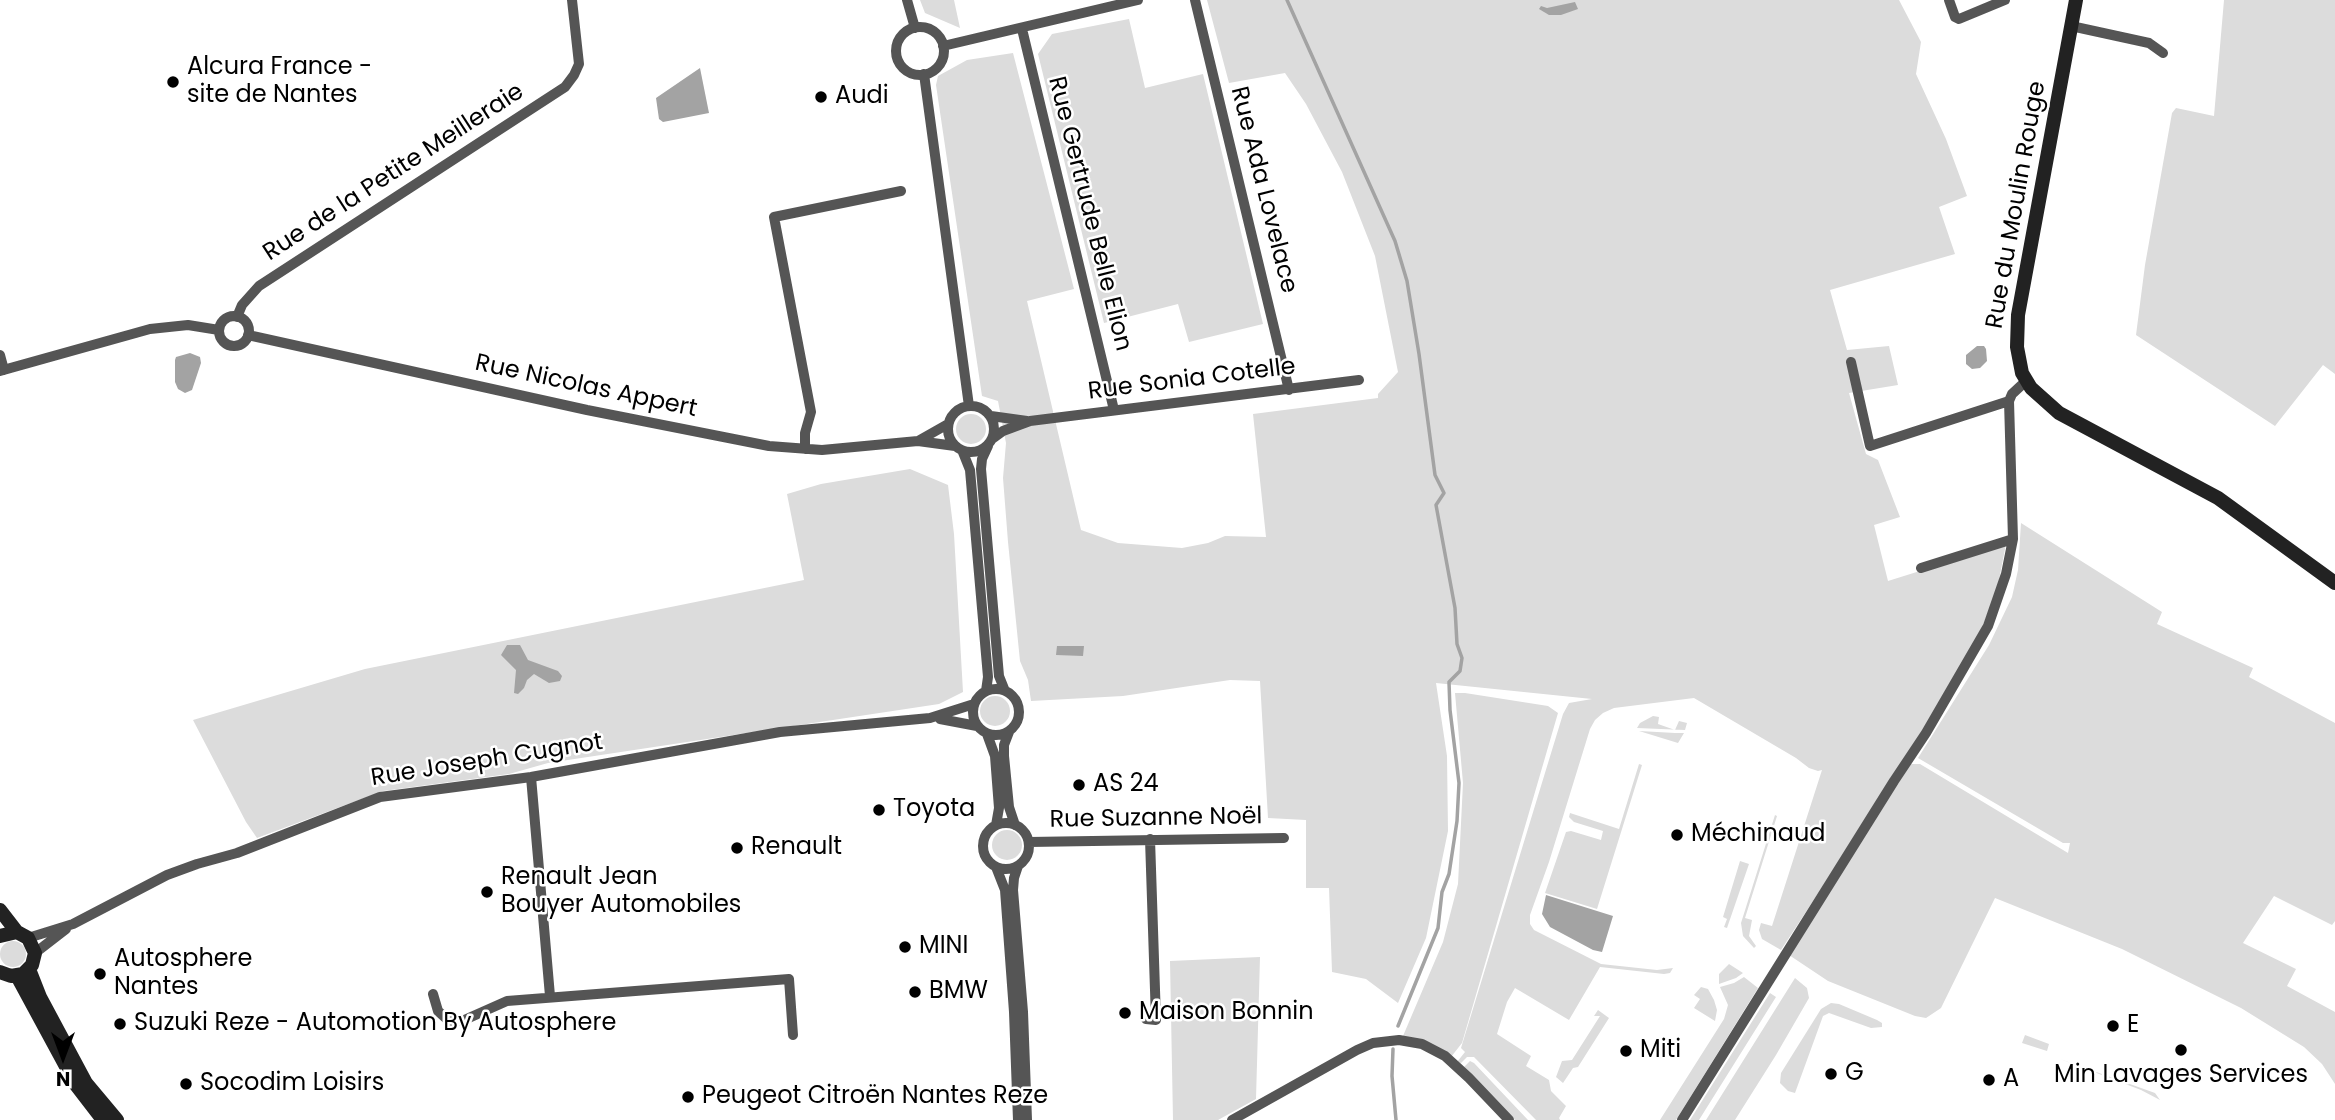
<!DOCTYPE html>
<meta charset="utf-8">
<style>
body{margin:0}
#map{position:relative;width:2335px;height:1120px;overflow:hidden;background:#fff;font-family:Poppins,sans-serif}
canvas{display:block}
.north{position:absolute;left:28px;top:1022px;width:70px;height:70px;-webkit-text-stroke:5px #fff;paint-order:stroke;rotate:180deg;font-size:19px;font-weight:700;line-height:28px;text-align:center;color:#000}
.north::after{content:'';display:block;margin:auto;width:24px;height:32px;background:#000;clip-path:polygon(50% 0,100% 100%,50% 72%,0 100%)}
</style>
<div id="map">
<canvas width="2335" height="1120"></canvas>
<div class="north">N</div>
</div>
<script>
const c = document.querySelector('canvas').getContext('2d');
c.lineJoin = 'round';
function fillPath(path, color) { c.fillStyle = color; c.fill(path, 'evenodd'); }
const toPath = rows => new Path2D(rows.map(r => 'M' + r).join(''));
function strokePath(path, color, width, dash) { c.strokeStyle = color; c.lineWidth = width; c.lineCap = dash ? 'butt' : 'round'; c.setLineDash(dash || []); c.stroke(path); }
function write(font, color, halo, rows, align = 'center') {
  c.font = font + ' Poppins,sans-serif'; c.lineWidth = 5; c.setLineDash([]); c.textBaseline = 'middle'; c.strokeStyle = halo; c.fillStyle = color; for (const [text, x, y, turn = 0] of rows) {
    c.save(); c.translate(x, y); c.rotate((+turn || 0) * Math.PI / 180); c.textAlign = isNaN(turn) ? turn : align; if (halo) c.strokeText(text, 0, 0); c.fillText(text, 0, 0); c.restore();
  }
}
const green = toPath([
 [920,0,954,0,960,28,925,13],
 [1207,0,1899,0,1921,42,1916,74,1946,139,1967,196,1939,207,1955,254,1830,290,1847,350,1889,346,1898,385,1849,393,1866,454,1878,460,1900,517,1874,525,1888,581,2006,544,1997,590,1973,650,1892,780,1781,950,1762,939,1759,930,1761,923,1772,926,1822,770,1818,771,1809,768,1796,758,1694,698,1614,708,1603,713,1595,720,1590,729,1549,862,1530,915,1530,924,1534,930,1601,964,1657,970,1673,968,1670,973,1664,974,1600,967,1569,1020,1515,988,1507,1002,1497,1034,1531,1056,1526,1066,1549,1080,1551,1091,1566,1106,1559,1118,1560,1120,1536,1120,1474,1057,1467,1057,1461,1063,1457,1062,1465,1052,1461,1048,1563,714,1569,703,1592,699,1436,683,1447,756,1448,831,1426,938,1398,1003,1366,979,1332,972,1329,888,1306,888,1306,820,1268,818,1260,681,1230,680,1123,696,1031,701,1028,680,1020,661,1008,542,1003,478,1006,443,998,401,982,396,936,85,938,76,967,60,1013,53,1074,289,1027,301,1081,530,1118,543,1182,548,1208,543,1225,536,1266,537,1253,414,1378,398,1378,394,1398,372,1375,256,1342,172,1306,104,1285,73,1229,83],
 [2224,0,2335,0,2335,374,2323,365,2275,426,2136,335,2145,265,2172,113,2176,108,2214,116],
 [1129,19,1145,88,1203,74,1263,324,1189,342,1178,304,1104,323,1038,54,1052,34],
 '956 429a15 15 0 1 1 30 0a15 15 0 1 1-30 0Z',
 [910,469,948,485,954,534,963,692,939,704,548,763,509,774,383,791,257,838,246,822,193,720,365,669,804,580,787,494,821,484],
 [2021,523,2162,612,2157,624,2253,668,2249,677,2335,723,2335,921,2332,925,2274,896,2243,943,2296,969,2287,986,2335,1012,2335,1084,2322,1064,2304,1047,2241,1008,2122,949,1995,898,1941,1008,1926,1018,1915,1016,1828,981,1789,955,1910,764,1920,764,2068,853,2070,843,2063,843,1918,758,1989,645,2012,597,2018,570],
 [1455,693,1465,693,1548,706,1558,713,1462,1043,1451,1057,1403,1036,1443,942,1458,884,1463,783],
 '980 711a15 15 0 1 1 30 0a15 15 0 1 1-30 0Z',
 [1653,716,1659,717,1658,724,1675,730,1679,721,1687,723,1685,730,1637,728,1640,723],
 [1639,731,1675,733,1684,733,1678,743],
 [1639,764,1642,765,1597,909,1545,893,1566,832,1571,831,1601,840,1603,831,1574,822,1569,817,1570,813,1619,829],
 [1775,815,1777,816,1745,918,1752,920,1749,936,1756,946,1754,948,1743,936,1741,923],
 '992 845a15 15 0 1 1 30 0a15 15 0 1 1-30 0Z',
 [1740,861,1749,864,1727,928,1724,927,1727,919,1723,917],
 '0 954a13 13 0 1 1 26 0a13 13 0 1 1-26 0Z',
 [1260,957,1256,1099,1218,1120,1173,1120,1170,961],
 [1729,964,1743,973,1736,978,1719,984,1719,974],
 [1744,977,1758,988,1676,1120,1660,1120,1724,1019,1728,1005,1720,987,1734,983],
 [1795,978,1807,988,1809,998,1776,1055,1735,1120,1706,1120],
 [1701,987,1708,989,1714,1000,1717,1010,1715,1021,1694,1008,1700,999,1694,995],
 [1770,993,1776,997,1699,1120,1690,1120],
 [1831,1003,1839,1004,1877,1020,1882,1023,1882,1027,1871,1028,1829,1013,1823,1016,1795,1093,1788,1091,1780,1083,1781,1073,1821,1009],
 [1598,1010,1609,1018,1578,1067,1573,1068,1563,1083,1556,1077,1562,1061,1572,1060,1600,1016,1594,1016],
 [2025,1035,2049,1044,2047,1051,2022,1043],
 [2060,1059,2155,1093,2160,1100,2141,1090],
 [1470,1061,1474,1063,1528,1120,1515,1120,1464,1067]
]);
const water = toPath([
 [1575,2,1578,9,1561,15,1549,15,1539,9,1541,6,1547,8],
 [700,68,709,113,663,122,659,119,656,98],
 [1977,346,1984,346,1986,349,1987,361,1980,368,1972,369,1966,364,1966,355],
 [190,353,200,357,201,363,192,390,185,393,178,389,175,382,175,360,176,357],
 [507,645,520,645,528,660,558,671,562,676,560,681,549,683,534,674,527,680,524,688,518,694,514,693,516,670,501,655],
 [1057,646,1084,646,1083,656,1056,655],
 [1546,895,1613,916,1602,952,1593,950,1550,927,1542,914]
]);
const stream = toPath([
 [1287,0,1395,241,1407,281,1419,354,1435,475,1444,493,1436,505,1455,608,1457,644,1462,658,1460,671,1449,682,1450,710,1459,783,1457,821,1449,874,1442,892,1438,928,1398,1026],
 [1393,1049,1392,1076,1396,1120]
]);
const street = toPath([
 [907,0,915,28],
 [1195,0,1289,390],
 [1949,0,1955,17,1959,19,2005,0],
 [2071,26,2149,43,2163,53],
 '896 51a24 24 0 1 1 48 0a24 24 0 1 1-48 0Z',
 [1022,29,1114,410],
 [943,46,1138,0],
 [924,74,969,406],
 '219 331a15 15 0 1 1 30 0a15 15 0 1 1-30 0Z',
 [237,317,242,305,259,286,565,87,574,75,579,64,572,0],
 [248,335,587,410,769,446,822,450,918,441],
 [0,355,4,370],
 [1851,362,1870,446,2009,401],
 [0,371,150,329,188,325,219,330],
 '948 429a23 23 0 1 1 46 0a23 23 0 1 1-46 0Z',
 [991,416,1027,421],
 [948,424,918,441,955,446],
 [992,439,1003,431,1030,421,1359,380],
 [988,446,982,459,981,469,999,676,1005,691],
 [805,449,805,433,811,412,774,217,901,191],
 [962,450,970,470,988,677,986,691],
 [1921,568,2013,539],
 '973 712a23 23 0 1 1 46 0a23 23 0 1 1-46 0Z',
 [940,719,977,726],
 [1009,732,1004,745,1004,756,1009,807,1015,825],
 [987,734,995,756,999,808,996,825],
 [531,777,550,996],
 '983 846a23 23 0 1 1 46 0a23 23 0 1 1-46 0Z',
 [1029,842,1284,838],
 [1018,866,1014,878,1013,890,1023,1012,1027,1120],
 [996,867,1005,890,1014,1012,1018,1120],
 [28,938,73,924,167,875,197,864,237,853,380,797,531,777,780,732,930,718,974,704],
 [35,953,66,929],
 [433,994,438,1011,449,1021,462,1021,507,1001,789,979,793,1035],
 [1146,1019,1156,1020,1150,839],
 [1232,1120,1357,1050,1373,1043,1399,1040,1422,1044,1445,1056,1469,1078,1509,1120],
 [1682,1120,1894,781,1926,733,1988,626,2006,574,2013,539,2009,401,2012,394,2026,381]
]);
const secondary = toPath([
 [2076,0,2018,315,2017,347,2022,373,2031,388,2059,413,2218,498,2335,583],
 [0,910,17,932,28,938,35,953,32,965,23,974,11,976,0,972],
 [0,936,17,932],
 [29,969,40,997,86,1083,117,1120],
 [17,976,76,1085,103,1120]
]);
const markers = [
 [173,82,7,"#000"],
 [821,97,7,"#000"],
 [1079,785,7,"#000"],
 [879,810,7,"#000"],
 [1677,835,7,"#000"],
 [737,848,7,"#000"],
 [487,892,7,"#000"],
 [905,947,7,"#000"],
 [100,974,7,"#000"],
 [915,992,7,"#000"],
 [1125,1013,7,"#000"],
 [120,1024,7,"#000"],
 [2113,1026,7,"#000"],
 [2181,1050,7,"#000"],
 [1626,1051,7,"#000"],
 [1831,1074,7,"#000"],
 [1989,1080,7,"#000"],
 [186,1084,7,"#000"],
 [688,1097,7,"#000"]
];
const poiNames = [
 ["Alcura France -",187,68],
 ["site de Nantes",187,96],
 ["Audi",835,97],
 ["AS 24",1093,785],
 ["Toyota",893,810],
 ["Méchinaud",1691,835],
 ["Renault",751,848],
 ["Renault Jean",501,878],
 ["Bouyer Automobiles",501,906],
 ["MINI",919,947],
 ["Autosphere",114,960],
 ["Nantes",114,988],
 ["BMW",929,992],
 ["Maison Bonnin",1139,1013],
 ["Suzuki Reze - Automotion By Autosphere",134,1024],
 ["E",2127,1026],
 ["Miti",1640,1051],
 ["G",1845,1074],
 ["Min Lavages Services",2181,1076,"center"],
 ["A",2003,1080],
 ["Socodim Loisirs",200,1084],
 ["Peugeot Citroën Nantes Reze",702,1097]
];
const streetNames = [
 ["Rue de la Petite Meilleraie",394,173,-33],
 ["Rue Ada Lovelace",1263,190,76],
 ["Rue du Moulin Rouge",2017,205,-80],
 ["Rue Gertrude Belle Elion",1089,214,76],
 ["Rue Sonia Cotelle",1192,380,-7],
 ["Rue Nicolas Appert",586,387,12],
 ["Rue Joseph Cugnot",487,761,-9],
 ["Rue Suzanne Noël",1156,819,-1]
];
fillPath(green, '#dcdcdc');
fillPath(water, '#a3a3a3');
strokePath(stream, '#a3a3a3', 3.5);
strokePath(street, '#555', 10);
strokePath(secondary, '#222', 14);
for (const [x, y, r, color] of markers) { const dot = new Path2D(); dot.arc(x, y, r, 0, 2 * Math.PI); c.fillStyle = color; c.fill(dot); strokePath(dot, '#fff', 2.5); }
write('24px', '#000', '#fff', poiNames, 'left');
write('24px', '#000', '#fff', streetNames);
</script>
